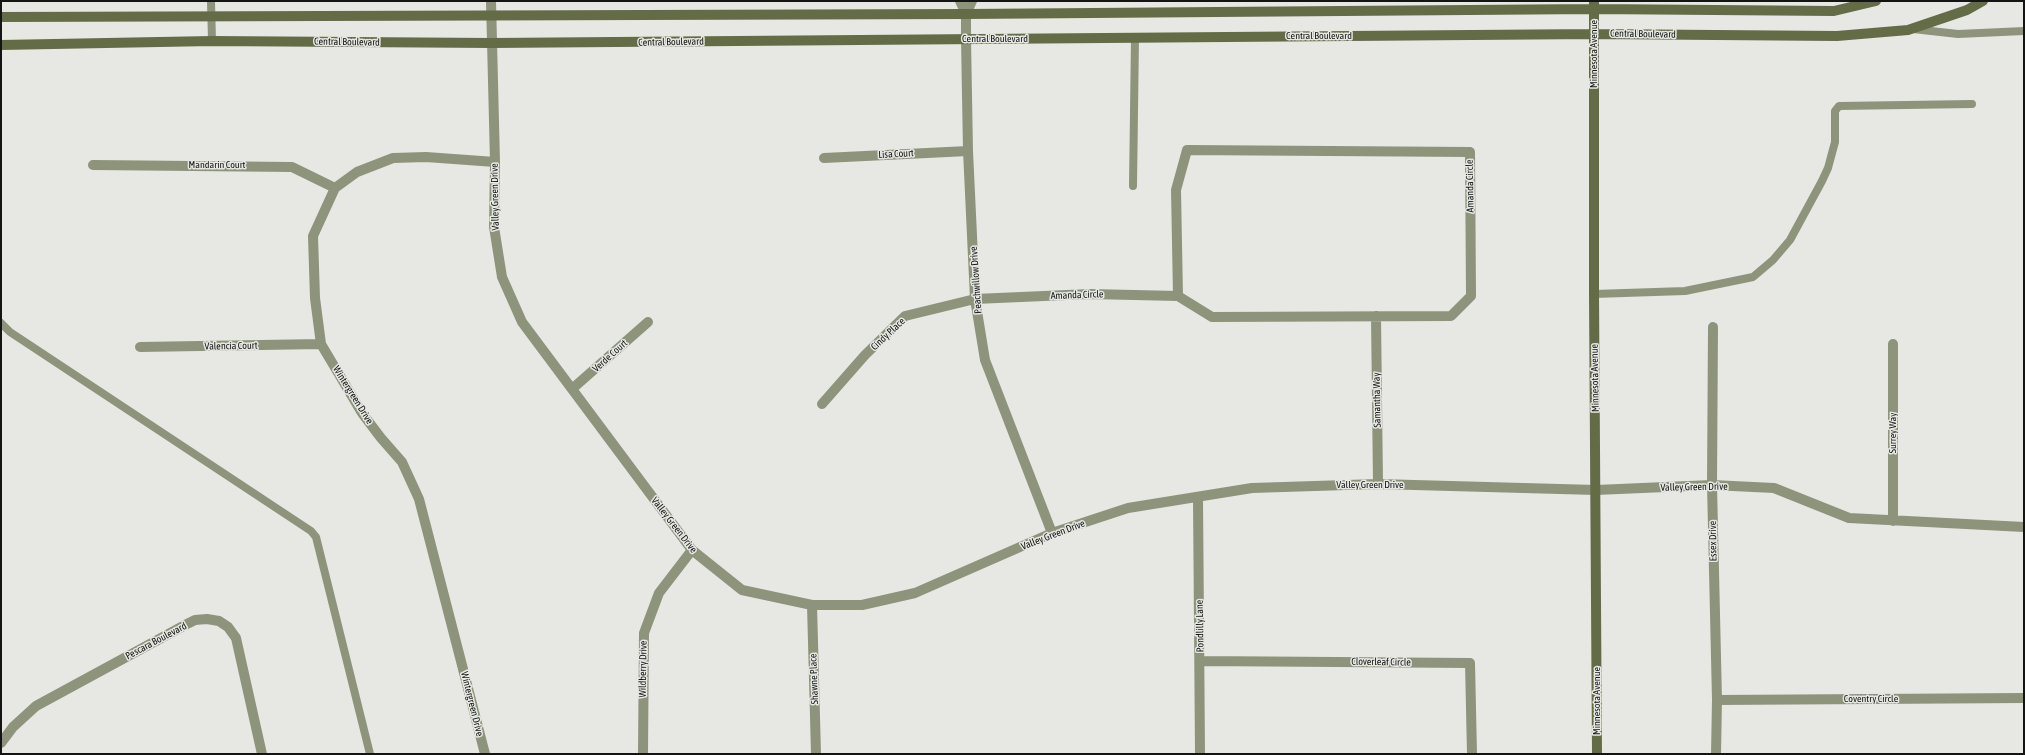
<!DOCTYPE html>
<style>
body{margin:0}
#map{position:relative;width:2025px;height:755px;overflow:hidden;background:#e7e8e4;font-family:"Asap Condensed",sans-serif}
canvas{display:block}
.frame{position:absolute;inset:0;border:2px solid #141513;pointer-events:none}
</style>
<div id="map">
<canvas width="2025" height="755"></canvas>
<div class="frame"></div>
</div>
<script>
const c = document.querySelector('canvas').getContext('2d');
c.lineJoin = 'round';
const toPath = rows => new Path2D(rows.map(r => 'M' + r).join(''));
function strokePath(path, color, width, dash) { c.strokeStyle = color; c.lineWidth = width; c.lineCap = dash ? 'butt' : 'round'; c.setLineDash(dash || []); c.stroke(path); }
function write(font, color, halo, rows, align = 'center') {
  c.font = font + ' "Asap Condensed",sans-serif'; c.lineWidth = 3; c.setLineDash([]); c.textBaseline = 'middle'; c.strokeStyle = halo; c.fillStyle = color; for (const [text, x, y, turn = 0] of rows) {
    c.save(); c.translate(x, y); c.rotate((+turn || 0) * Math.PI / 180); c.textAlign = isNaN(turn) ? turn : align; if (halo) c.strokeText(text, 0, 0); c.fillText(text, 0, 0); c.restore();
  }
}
const lane = toPath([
 [211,1,212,41],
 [1913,29,1958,34,2024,31],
 [1133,186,1135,38],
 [1594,294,1685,291,1753,277,1773,260,1790,240,1822,181,1828,168,1835,142,1835,111,1839,106,1972,104],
 [1,323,10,332,311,531,316,537,370,754]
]);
const street = toPath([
 [491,1,495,162,494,227,502,277,522,322,692,550,742,590,812,605,862,605,915,593,1052,533,1128,508,1252,488,1378,484,1596,490,1712,485,1774,488,1849,518,2024,527],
 [960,1,966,14],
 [972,1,966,14,966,39,968,151,975,299,985,360,1052,533],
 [824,158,968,151],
 [93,165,292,167,335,188],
 [1376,316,1378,484],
 [1713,327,1712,485,1717,700,1716,754],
 [1893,344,1893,521],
 [140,347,321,344],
 [572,389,648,322],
 [822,404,865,355,905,316,975,299,1090,294,1178,296,1212,317,1451,316,1471,296,1470,152,1187,150,1176,190,1178,296],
 [1198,497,1200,754],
 [812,605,816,754],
 [1201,661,1470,663,1472,754],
 [1717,700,2024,698],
 [1,743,13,727,36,706,187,624,195,620,207,619,219,621,228,627,236,638,262,754],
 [485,754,419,499,402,462,381,438,362,413,321,344,315,298,313,236,335,188,357,172,393,158,426,157,495,162],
 [643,754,644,633,659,593,692,550]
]);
const secondary = toPath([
 [1594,1,1594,294,1597,754],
 [1,17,966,14,1594,9,1834,11,1876,1],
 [1,45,212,41,492,43,1594,34,1837,36,1908,30,1967,10,1983,1]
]);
const streetNames = [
 ["Central Boulevard",1643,34,1],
 ["Central Boulevard",1319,36],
 ["Central Boulevard",995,39],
 ["Central Boulevard",347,42,1],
 ["Central Boulevard",671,42,-1],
 ["Minnesota Avenue",1594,54,-90],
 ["Lisa Court",896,154,-3],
 ["Mandarin Court",217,165],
 ["Amanda Circle",1470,186,-91],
 ["Valley Green Drive",495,197,-91],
 ["Peachwillow Drive",976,280,-94],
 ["Amanda Circle",1077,295,-2],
 ["Cindy Place",888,334,-43],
 ["Valencia Court",231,346,-1],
 ["Verde Court",610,356,-42],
 ["Minnesota Avenue",1595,378,-91],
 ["Wintergreen Drive",353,395,58],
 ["Samantha Way",1377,400,-91],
 ["Surrey Way",1893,433,-90],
 ["Valley Green Drive",1370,485],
 ["Valley Green Drive",1694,487,-1],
 ["Valley Green Drive",674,525,52],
 ["Valley Green Drive",1053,535,-21],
 ["Essex Drive",1713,541,-91],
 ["Pondlilly Lane",1200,626,-91],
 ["Pescara Boulevard",156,641,-28],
 ["Cloverleaf Circle",1381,662,1],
 ["Wildberry Drive",643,669,-89],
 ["Shawne Place",814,679,-92],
 ["Coventry Circle",1871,699],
 ["Minnesota Avenue",1597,701,-90],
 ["Wintergreen Drive",472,704,76]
];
strokePath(lane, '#8d947b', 8);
strokePath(street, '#8d947b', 10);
strokePath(secondary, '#636c47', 10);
write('10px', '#141513', '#e7e8e4', streetNames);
</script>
